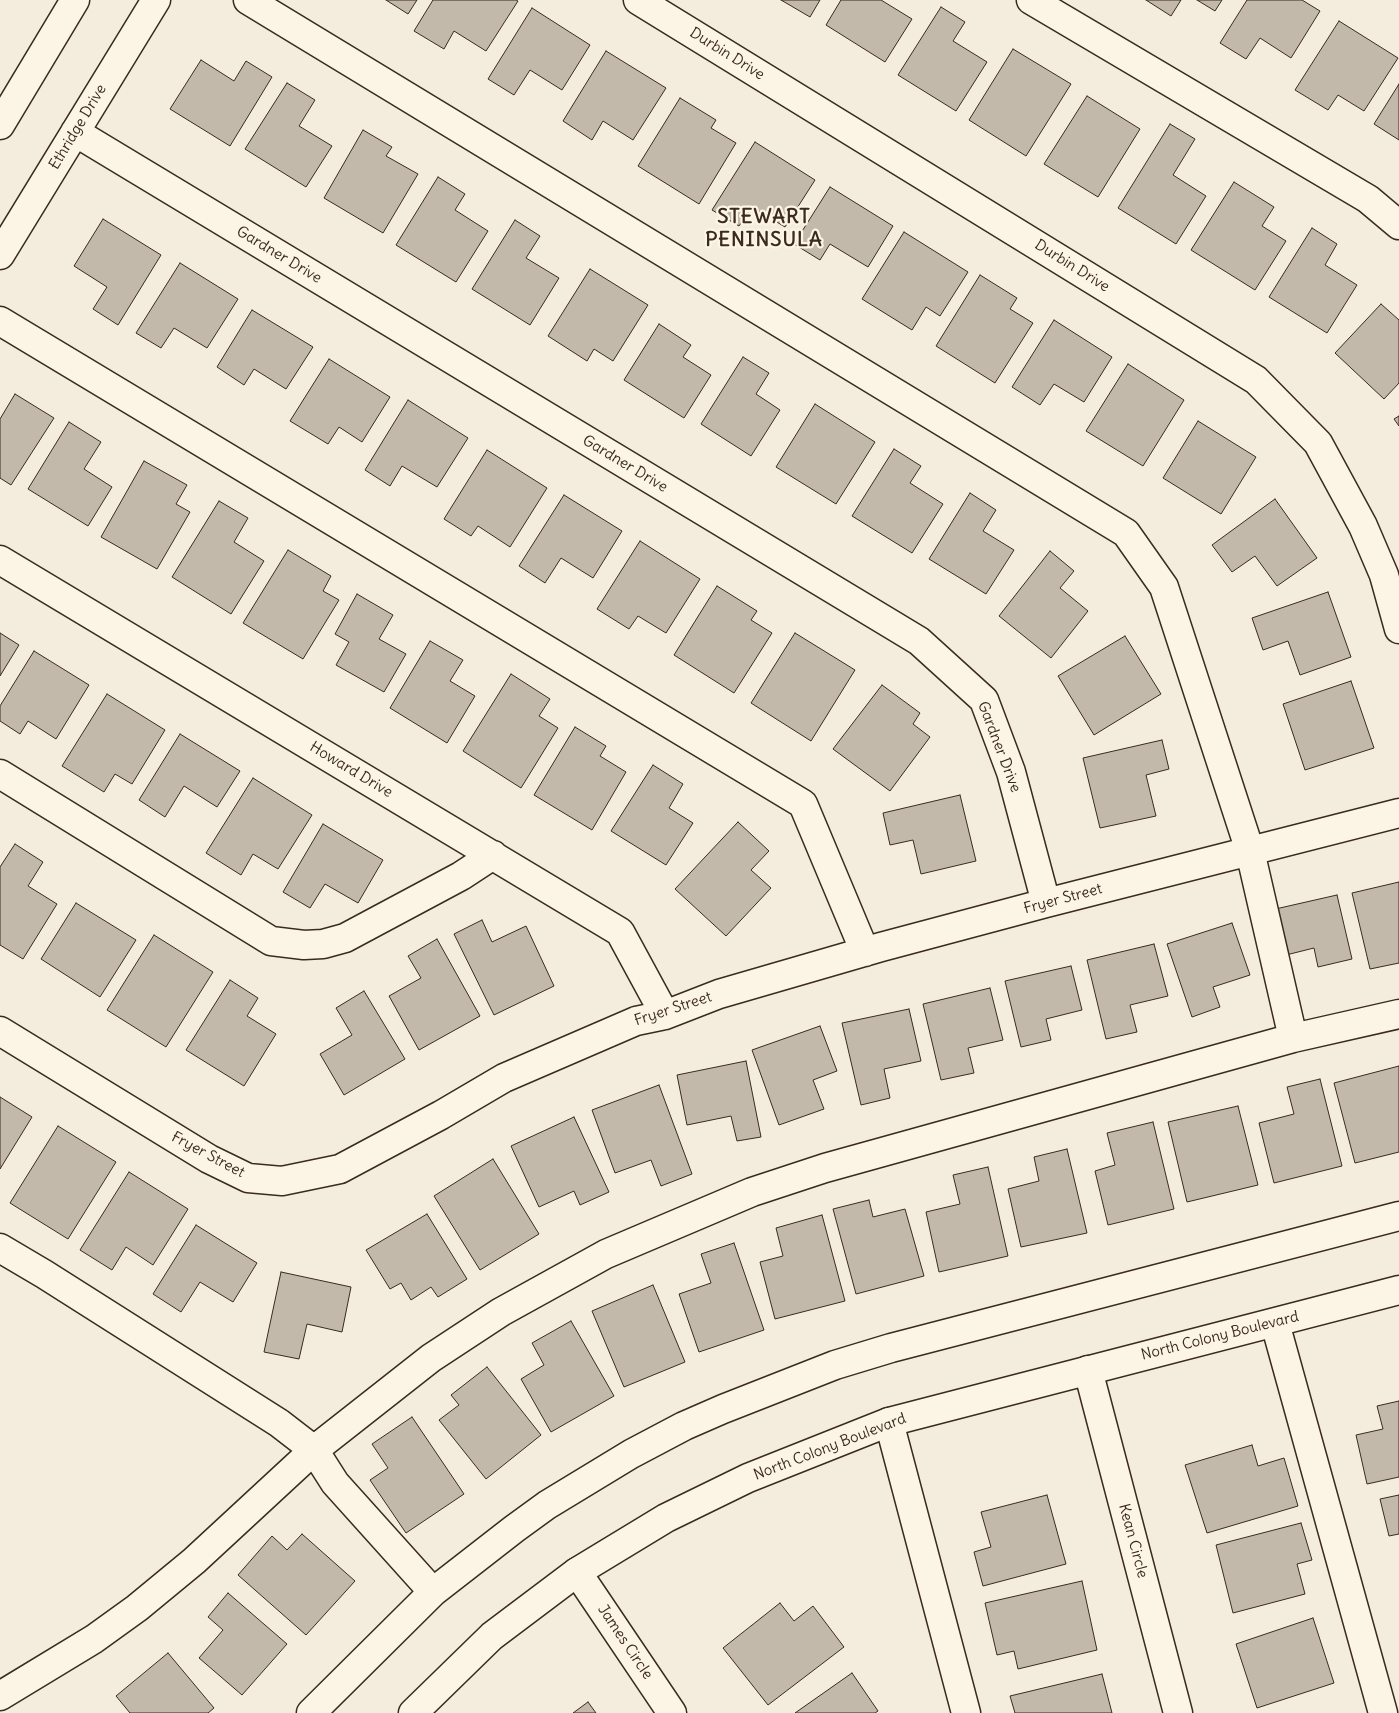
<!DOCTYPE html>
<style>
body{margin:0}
canvas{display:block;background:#f4eddd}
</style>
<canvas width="1399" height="1713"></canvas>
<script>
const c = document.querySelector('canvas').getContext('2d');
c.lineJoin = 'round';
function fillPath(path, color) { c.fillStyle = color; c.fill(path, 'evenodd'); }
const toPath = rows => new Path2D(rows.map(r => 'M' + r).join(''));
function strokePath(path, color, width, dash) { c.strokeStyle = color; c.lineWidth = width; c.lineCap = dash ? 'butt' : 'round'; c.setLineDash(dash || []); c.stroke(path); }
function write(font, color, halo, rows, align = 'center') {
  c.font = font + ' Delius,sans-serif'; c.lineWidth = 4.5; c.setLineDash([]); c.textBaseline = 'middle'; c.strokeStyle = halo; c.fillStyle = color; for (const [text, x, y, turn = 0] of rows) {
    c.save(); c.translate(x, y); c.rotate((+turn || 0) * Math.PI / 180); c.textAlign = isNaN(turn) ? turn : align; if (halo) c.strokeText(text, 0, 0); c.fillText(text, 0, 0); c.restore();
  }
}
const building = toPath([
 [386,0,417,0,408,14,386,0],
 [433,0,516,0,518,1,486,51,454,31,444,49,414,31,433,0],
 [781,0,820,0,810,17,781,0],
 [841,0,881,0,912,19,885,62,826,25,841,0],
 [1146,0,1181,0,1171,16,1146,0],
 [1197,0,1222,0,1215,11,1197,0],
 [1247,0,1302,0,1320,11,1291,58,1260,38,1246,59,1220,43,1247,0],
 [941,7,965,22,953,41,987,62,956,111,898,75,941,7],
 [532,8,590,45,562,90,530,70,514,95,488,79,532,8],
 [1339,21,1398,58,1364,111,1338,95,1328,110,1295,90,1339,21],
 [1013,49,1071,84,1026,156,969,120,1013,49],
 [606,51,666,88,633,140,603,121,592,140,563,121,606,51],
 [201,60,234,81,246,61,272,77,230,146,170,109,201,60],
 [287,83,315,100,299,126,332,146,306,187,245,149,287,83],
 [1399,84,1399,140,1374,124,1399,84],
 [1087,96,1140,129,1098,197,1044,164,1087,96],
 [680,98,716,120,711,128,736,143,699,204,638,166,680,98],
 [1170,124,1195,139,1173,175,1206,196,1176,244,1118,208,1170,124],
 [363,130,392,147,386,156,418,174,383,233,324,198,363,130],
 [755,142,815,180,785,227,752,207,739,226,712,210,755,142],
 [438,177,465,194,455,210,488,231,456,282,396,245,438,177],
 [1234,182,1274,207,1262,226,1286,241,1255,290,1191,250,1234,182],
 [830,187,893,226,868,267,830,244,820,260,794,244,830,187],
 [103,219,161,255,118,325,93,309,107,287,74,266,103,219],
 [515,220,540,236,526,258,559,278,530,325,472,289,515,220],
 [1312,228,1337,244,1325,265,1357,285,1327,333,1269,297,1312,228],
 [904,232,968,272,940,316,926,307,912,330,862,299,904,232],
 [180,263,238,299,207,348,174,328,161,348,136,333,180,263],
 [590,269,648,305,613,361,594,349,587,361,548,336,590,269],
 [980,275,1017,298,1010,309,1033,323,995,383,936,346,980,275],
 [1381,304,1399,320,1399,383,1384,399,1335,353,1381,304],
 [252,310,313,347,286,389,254,369,244,385,217,367,252,310],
 [1054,320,1112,357,1084,402,1054,384,1040,405,1012,387,1054,320],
 [659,324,691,345,683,357,711,375,684,418,624,380,659,324],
 [743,357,769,373,756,394,780,410,751,456,701,424,743,357],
 [329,359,390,397,362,442,339,427,328,444,290,421,329,359],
 [1128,364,1184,400,1143,466,1086,431,1128,364],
 [15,394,54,418,11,485,0,478,0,419,15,394],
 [408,400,468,438,437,487,402,466,390,486,365,470,408,400],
 [815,404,875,442,836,504,776,467,815,404],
 [1399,416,1399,426,1394,419,1399,416],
 [1198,421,1256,457,1221,514,1163,478,1198,421],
 [69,422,101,442,84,469,112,487,88,526,28,489,69,422],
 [894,449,921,466,910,483,943,504,912,553,852,516,894,449],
 [487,450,547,488,510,547,478,526,471,536,444,519,487,450],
 [144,461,187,485,176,504,190,512,157,569,101,537,144,461],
 [970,493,996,510,983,531,1014,550,986,594,929,559,970,493],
 [564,495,622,531,593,578,561,558,545,583,519,566,564,495],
 [1275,499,1317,558,1277,586,1255,556,1232,572,1212,545,1275,499],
 [219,501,248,518,234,542,264,561,231,614,172,577,219,501],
 [640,541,700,579,666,633,638,616,629,629,597,609,640,541],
 [288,550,331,576,323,591,339,600,303,659,243,623,288,550],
 [1050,551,1074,571,1060,588,1088,611,1051,658,999,616,1050,551],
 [717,586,757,611,751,620,772,633,734,693,674,655,717,586],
 [1328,592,1351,657,1300,675,1288,641,1263,650,1252,618,1328,592],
 [357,594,393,615,379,639,406,654,384,692,336,665,349,642,335,634,357,594],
 [0,633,19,645,0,676,0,633],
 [795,633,855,670,811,741,751,703,795,633],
 [1125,636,1161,694,1094,735,1058,676,1125,636],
 [430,641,463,660,450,681,475,696,447,743,390,708,430,641],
 [34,651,89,685,56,739,28,721,20,734,0,721,0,706,34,651],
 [511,674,550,699,539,716,558,728,521,788,463,751,511,674],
 [1351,681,1374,748,1305,770,1283,704,1351,681],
 [882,685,920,713,913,724,930,737,890,791,833,749,882,685],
 [107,694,165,730,132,784,115,774,104,792,62,766,107,694],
 [575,727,606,746,600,756,626,772,592,830,534,795,575,727],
 [180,734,240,771,217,807,184,786,165,817,139,800,180,734],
 [1162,740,1169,769,1146,775,1156,816,1100,828,1083,758,1162,740],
 [653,765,683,784,669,808,693,823,666,865,611,831,653,765],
 [253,778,312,815,278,869,253,854,241,875,206,853,253,778],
 [960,795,976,861,921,874,913,840,890,845,883,813,960,795],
 [738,822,769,851,751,870,771,888,726,936,675,889,738,822],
 [323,824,383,860,358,903,325,884,310,908,283,892,323,824],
 [15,844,43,862,28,886,57,904,23,959,0,945,0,867,15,844],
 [1399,882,1399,963,1370,969,1352,893,1399,882],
 [1337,895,1352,959,1318,967,1314,948,1282,956,1271,910,1337,895],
 [76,903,136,940,100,997,41,959,76,903],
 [482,920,492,942,526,926,554,986,494,1015,454,934,482,920],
 [1232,923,1250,975,1213,987,1220,1007,1192,1017,1167,944,1232,923],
 [154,935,213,972,166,1047,107,1010,154,935],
 [437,939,480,1016,419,1050,389,996,421,978,408,956,437,939],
 [1154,944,1168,996,1130,1005,1137,1032,1106,1039,1087,960,1154,944],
 [1071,966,1082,1010,1046,1019,1051,1040,1021,1047,1005,981,1071,966],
 [230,980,258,998,247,1016,276,1034,244,1086,186,1050,230,980],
 [990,988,1003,1040,968,1048,974,1073,941,1080,923,1004,990,988],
 [364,991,405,1059,344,1095,320,1054,352,1035,336,1008,364,991],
 [909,1009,921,1061,884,1069,890,1098,861,1105,842,1023,909,1009],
 [820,1026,837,1071,813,1080,824,1109,779,1125,752,1050,820,1026],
 [746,1061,761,1137,737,1141,731,1116,687,1125,677,1075,746,1061],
 [1399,1066,1399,1152,1355,1163,1334,1083,1399,1066],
 [1320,1079,1342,1166,1274,1183,1259,1123,1294,1114,1287,1087,1320,1079],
 [659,1085,692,1174,661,1186,651,1160,615,1173,592,1110,659,1085],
 [0,1097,32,1117,0,1169,0,1097],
 [1238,1106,1258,1185,1187,1202,1168,1122,1238,1106],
 [574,1117,609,1192,580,1205,574,1191,539,1207,511,1146,574,1117],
 [1153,1122,1174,1209,1108,1225,1095,1171,1115,1165,1107,1133,1153,1122],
 [58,1126,116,1162,68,1239,10,1203,58,1126],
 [1067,1149,1087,1233,1021,1247,1008,1189,1039,1181,1034,1157,1067,1149],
 [493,1159,539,1234,480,1270,434,1196,493,1159],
 [988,1167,1008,1256,939,1272,926,1212,960,1204,953,1175,988,1167],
 [129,1172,188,1209,153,1265,126,1247,112,1270,80,1250,129,1172],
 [869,1200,873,1217,905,1209,924,1276,856,1294,833,1209,869,1200],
 [427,1214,467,1279,438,1297,431,1287,411,1300,401,1283,390,1289,366,1250,427,1214],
 [822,1215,845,1301,775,1319,760,1262,783,1256,776,1228,822,1215],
 [196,1225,257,1263,233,1302,200,1282,181,1312,153,1294,196,1225],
 [734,1243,764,1330,699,1352,679,1294,711,1283,701,1254,734,1243],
 [281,1272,351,1287,342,1332,307,1324,299,1359,264,1352,281,1272],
 [653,1285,685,1362,624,1387,592,1311,653,1285],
 [571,1321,614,1396,551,1432,521,1379,544,1365,532,1343,571,1321],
 [487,1367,541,1435,486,1479,439,1420,459,1405,451,1395,487,1367],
 [1399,1401,1399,1477,1367,1484,1356,1435,1383,1429,1377,1406,1399,1401],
 [412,1417,464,1494,406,1533,370,1480,388,1468,372,1444,412,1417],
 [1252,1445,1258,1466,1284,1458,1298,1506,1207,1533,1185,1465,1252,1445],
 [1047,1495,1066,1564,983,1586,974,1552,991,1547,981,1512,1047,1495],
 [1399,1495,1399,1534,1389,1536,1380,1499,1399,1495],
 [1301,1523,1312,1560,1297,1564,1305,1594,1233,1613,1216,1545,1301,1523],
 [302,1534,355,1581,306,1635,238,1575,272,1536,287,1550,302,1534],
 [1082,1581,1097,1650,1018,1669,1014,1651,997,1655,985,1603,1082,1581],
 [228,1593,287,1644,242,1695,199,1658,223,1630,208,1617,228,1593],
 [780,1603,794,1621,813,1606,844,1647,768,1705,723,1648,780,1603],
 [1313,1618,1334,1683,1257,1708,1236,1644,1313,1618],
 [168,1653,214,1708,208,1713,130,1713,116,1696,168,1653],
 [852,1673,878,1711,875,1713,795,1713,852,1673],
 [1102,1674,1112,1713,1015,1713,1010,1696,1102,1674],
 [588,1702,596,1713,573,1713,588,1702]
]);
const minor = toPath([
 [248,0,1126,533,1164,587,1250,851,1293,1038],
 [638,0,1256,380,1318,443,1363,526,1384,575,1399,629],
 [1031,0,1368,199,1399,225],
 [0,125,75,0],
 [75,132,919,641,984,700,1011,772,1046,903],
 [0,255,156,0],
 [0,321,803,804,865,952],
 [0,560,620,932,665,1015],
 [0,774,271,941,304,945,323,944,345,938,461,876,493,855],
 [0,1031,209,1159,248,1178,282,1181,340,1169,441,1115,504,1078,636,1021,665,1015,719,994,881,947,1046,903,1399,813],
 [0,1248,44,1274,279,1423,314,1450,335,1483,433,1592],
 [1275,1323,1383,1713],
 [1088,1370,1178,1713],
 [889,1422,966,1713],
 [577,1572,672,1713],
 [0,1696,94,1639,137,1608,194,1561,314,1450,431,1358,501,1312,606,1254,752,1192,825,1168,1293,1038,1399,1014],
 [311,1713,433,1592,514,1529,547,1505,631,1454,684,1426,723,1409,835,1365,891,1348,1399,1216]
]);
const major = toPath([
 [413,1713,492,1636,577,1572,666,1518,748,1478,889,1422,1399,1290]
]);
const streetNames = [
 ["Durbin Drive",727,54,32],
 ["Ethridge Drive",78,127,-59],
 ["Gardner Drive",279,255,31],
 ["Durbin Drive",1072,266,32],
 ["Gardner Drive",625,464,31],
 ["Gardner Drive",999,747,69],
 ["Howard Drive",351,770,31],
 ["Fryer Street",1063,899,-15],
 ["Fryer Street",673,1009,-18],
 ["Fryer Street",208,1155,28],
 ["North Colony Boulevard",1220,1336,-14],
 ["North Colony Boulevard",830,1447,-21],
 ["Kean Circle",1133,1541,75],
 ["James Circle",625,1642,56]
];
const districtNames = [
 ["STEWART",764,217],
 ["PENINSULA",764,240]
];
fillPath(building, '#c3b9aa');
strokePath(building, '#3b2a1e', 1);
strokePath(minor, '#3b2a1e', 31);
strokePath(major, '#3b2a1e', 31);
strokePath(minor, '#fcf5e5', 28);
strokePath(major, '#fcf5e5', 28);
write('15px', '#3b2a1e', '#fcf5e5', streetNames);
c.letterSpacing = '1px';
write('bold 20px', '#3b2a1e', '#fcf5e5', districtNames);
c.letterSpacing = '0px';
</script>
